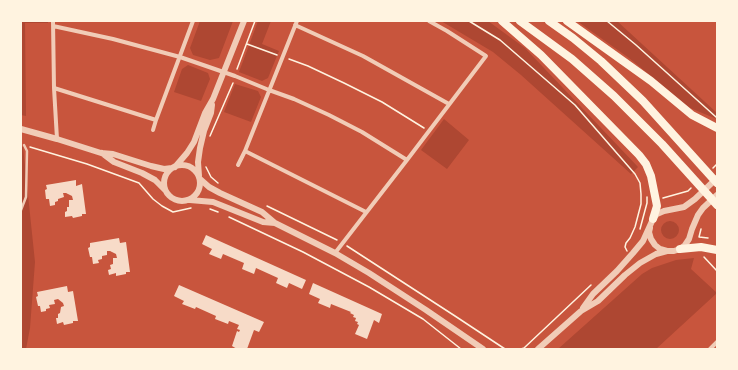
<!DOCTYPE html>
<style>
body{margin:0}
#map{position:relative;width:738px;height:370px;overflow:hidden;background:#c8553d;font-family:"Nunito Sans",sans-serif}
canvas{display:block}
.frame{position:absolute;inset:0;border:22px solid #fff3e0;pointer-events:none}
</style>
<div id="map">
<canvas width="738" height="370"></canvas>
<div class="frame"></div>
</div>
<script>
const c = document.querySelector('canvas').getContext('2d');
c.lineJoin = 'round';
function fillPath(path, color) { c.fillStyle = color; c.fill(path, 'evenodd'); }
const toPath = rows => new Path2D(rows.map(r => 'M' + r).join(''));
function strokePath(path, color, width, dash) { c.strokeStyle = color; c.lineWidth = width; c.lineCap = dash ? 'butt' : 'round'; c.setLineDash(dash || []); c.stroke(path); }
const green = toPath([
 [21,21,48,21,48,23,25,23,26,116,21,115],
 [200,21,233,21,219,58,210,60,193,55,190,48],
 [258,21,271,21,262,44,279,51,268,78,262,81,239,72],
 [441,21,488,21,525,48,638,167,631,174,521,75,493,52],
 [577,21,617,21,717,113,717,119,690,108,629,58],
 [188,65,208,73,210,79,201,101,174,92,182,69],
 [235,84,258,91,261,97,251,122,224,112],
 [444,119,469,140,447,169,421,150],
 [21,146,23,147,35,262,30,328,26,349,21,349],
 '661 230a9 9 0 1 1 18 0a9 9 0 1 1-18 0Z',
 [694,258,691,269,717,293,656,349,558,349,642,274,652,268,676,260]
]);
const building = toPath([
 [76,180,76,186,82,184,86,214,82,214,82,216,73,218,72,216,65,217,65,212,67,211,67,207,69,207,69,200,73,200,72,196,66,193,63,193,64,197,58,199,58,201,55,202,55,205,50,206,49,199,46,199,45,190,47,189,46,185],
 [206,235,306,280,302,289,289,283,287,288,276,283,278,278,256,268,254,274,242,269,244,263,223,254,221,259,209,254,212,249,202,244],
 [119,238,120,243,126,242,130,272,126,272,126,274,116,276,116,273,109,275,108,270,111,269,110,265,113,264,113,258,117,258,116,254,110,251,107,251,107,255,102,256,102,259,98,260,99,263,93,264,92,257,90,257,88,248,90,247,90,243],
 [313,283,382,314,379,323,374,320,367,339,355,334,359,325,357,324,358,322,355,321,356,318,353,317,354,315,350,313,351,312,331,304,330,308,318,303,320,299,309,294],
 [179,285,264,322,259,332,254,330,247,349,237,349,232,346,237,331,239,332,240,330,237,329,239,325,229,321,228,324,215,319,216,316,196,307,195,309,182,304,184,301,174,296],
 [67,286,68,292,73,291,78,321,73,321,73,323,64,325,63,322,57,324,56,318,58,318,58,314,60,313,61,307,64,306,63,303,58,299,54,300,55,304,49,305,50,308,46,309,46,311,41,312,40,306,38,306,36,297,38,296,37,292]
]);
const path = toPath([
 [469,21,500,40,575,105,635,174,640,183,641,194,641,204,635,227,630,238,626,243,625,247,627,251],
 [607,21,636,45,716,117],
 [247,44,277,55],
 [289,59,308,66,344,83,382,102,424,128],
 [237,69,255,21],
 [210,136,233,83],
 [30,147,87,164,139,183,153,199,162,206,173,212,191,208],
 [206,167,211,177,218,183],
 [713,168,717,164],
 [663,198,688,191,691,188],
 [267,206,337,240],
 [210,209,218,212],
 [229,217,303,252,369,287,423,319,461,349],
 [640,229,647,203,647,197],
 [701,229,699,237,708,238],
 [347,246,455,316,505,349],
 [704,257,717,271],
 [521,349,524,348,591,285]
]);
const service = toPath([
 [21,210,26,197,27,151,24,145]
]);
const minor = toPath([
 [53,21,54,88,57,139],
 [295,25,363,56,449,104],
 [53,26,113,39,180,57,235,76,269,90,294,99,329,115,362,132,407,160],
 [54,88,156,120],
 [153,130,156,120,193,21],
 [245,151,366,212],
 [238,165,245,151,297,21],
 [335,253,407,160,486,56,447,31,429,21],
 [710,349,717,342]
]);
const tertiary = toPath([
 [21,129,57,139,101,153,113,154,151,166,164,169,172,168],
 [102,153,114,162,142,173,155,180,165,190],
 '164 183a18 18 0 1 1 36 0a18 18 0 1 1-36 0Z',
 [175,167,187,153,194,142,205,113,213,99,244,21],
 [199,176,198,162,200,148,204,131,211,113,212,105],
 [190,200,213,202,263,222,275,223,262,212,220,193,209,187,200,179],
 [275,223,335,253,369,273,426,310,483,349],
 [650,228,649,232,651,239,655,245,660,249,667,251],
 [583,308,593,294,617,271,633,253,643,241,653,219,657,214,664,211,684,207,695,199,717,178],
 [538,349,581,311,598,301,625,275,640,263,656,254,667,251,674,251,680,249,685,245,689,239,692,229,698,215,703,208,717,195]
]);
const trunk = toPath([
 [502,21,541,55,639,155,646,164,651,176,657,206,653,219],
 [520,21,572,59,614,96,662,144,717,205],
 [549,21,573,38,601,61,643,101,717,183],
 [567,21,651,81,692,115,717,128],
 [680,249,701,247,717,250]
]);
fillPath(green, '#ae4732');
fillPath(building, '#f7dbc8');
strokePath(path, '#fff3e0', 1.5);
strokePath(service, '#f1ccb7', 2.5);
strokePath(minor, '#f1ccb7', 4);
strokePath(tertiary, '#f1ccb7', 6);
strokePath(trunk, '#fff3e0', 8);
</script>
